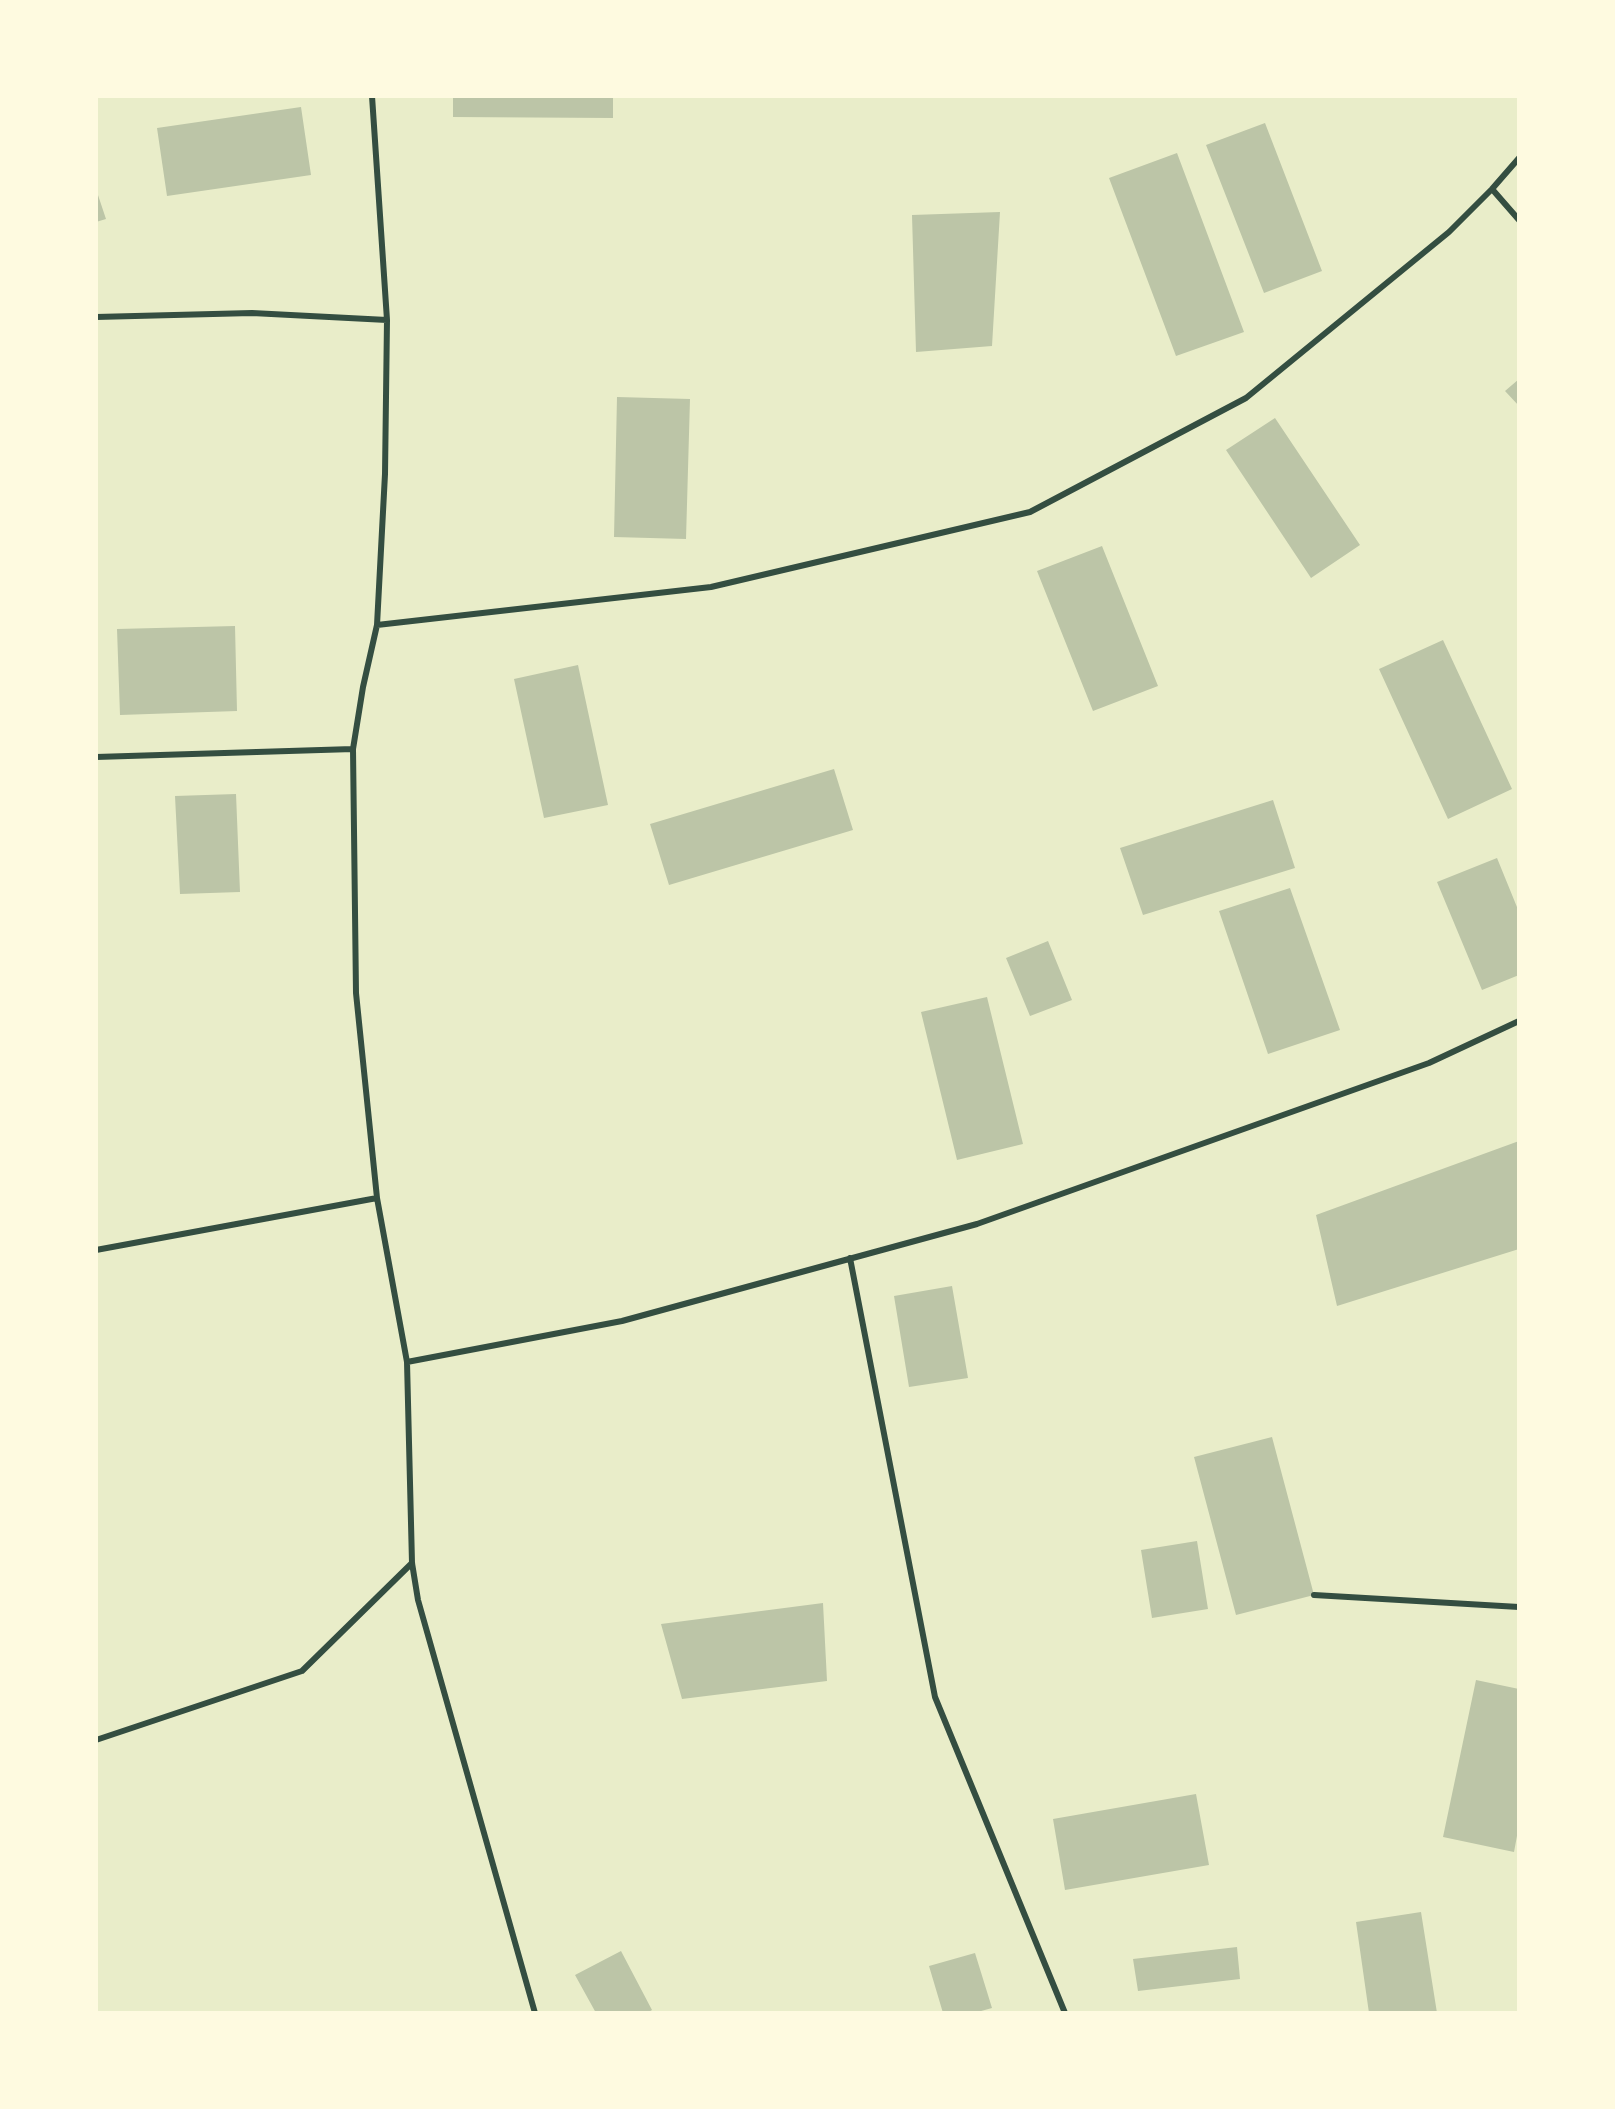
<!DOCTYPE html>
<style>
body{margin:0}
#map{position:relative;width:1615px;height:2109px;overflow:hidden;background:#e9edc9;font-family:Signika,sans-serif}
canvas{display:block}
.frame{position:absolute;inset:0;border:98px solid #fefae0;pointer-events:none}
</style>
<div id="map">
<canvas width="1615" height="2109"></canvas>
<div class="frame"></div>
</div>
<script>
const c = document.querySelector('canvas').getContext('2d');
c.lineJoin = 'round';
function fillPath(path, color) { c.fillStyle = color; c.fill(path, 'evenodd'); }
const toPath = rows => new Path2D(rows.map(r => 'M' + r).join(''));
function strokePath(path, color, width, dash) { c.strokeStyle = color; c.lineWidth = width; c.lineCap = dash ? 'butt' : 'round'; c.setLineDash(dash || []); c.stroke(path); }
const building = toPath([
 [453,96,613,96,613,118,453,117],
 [301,107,311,175,167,196,157,128],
 [1265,123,1322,271,1264,293,1206,145],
 [1177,153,1244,332,1176,356,1109,178],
 [96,189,106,219,96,222],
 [1000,212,992,346,916,352,912,215],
 [1519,379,1519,406,1505,391],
 [617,397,690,399,686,539,614,537],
 [1275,418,1360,545,1311,578,1226,450],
 [1102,546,1158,686,1093,711,1037,571],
 [235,626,237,711,120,715,117,629],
 [1443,640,1512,789,1448,819,1379,669],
 [578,665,608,805,544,818,514,679],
 [834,769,853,830,669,885,650,824],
 [236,794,240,892,180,894,175,796],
 [1273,800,1295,868,1143,915,1120,848],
 [1497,858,1519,912,1519,975,1482,990,1437,882],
 [1290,888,1340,1030,1268,1054,1219,911],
 [1048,941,1072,1000,1030,1016,1006,958],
 [987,997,1023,1144,957,1160,921,1012],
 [1519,1141,1519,1249,1337,1306,1316,1215],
 [952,1286,968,1378,909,1387,894,1296],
 [1272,1437,1314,1595,1236,1615,1194,1457],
 [1197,1541,1208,1609,1152,1618,1141,1550],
 [823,1603,827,1681,682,1699,661,1624],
 [1476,1680,1519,1689,1519,1825,1514,1852,1443,1837],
 [1196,1794,1209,1865,1065,1890,1053,1819],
 [1421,1912,1437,2013,1369,2013,1356,1922],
 [1237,1947,1240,1979,1138,1991,1133,1959],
 [621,1951,652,2010,647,2013,596,2013,575,1975],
 [975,1953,992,2008,974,2013,943,2013,929,1966]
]);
const minor = toPath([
 [372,96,387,320,385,474,377,625,363,687,353,749,356,993,377,1198,407,1362,412,1563,418,1600,535,2013],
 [1492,189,1519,220],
 [96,317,252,313,387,320],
 [377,625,711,587,1030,512,1246,398,1449,232,1492,189,1519,158],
 [96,757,353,749],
 [96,1250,377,1198],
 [850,1258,935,1697,1065,2013],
 [407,1362,622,1321,977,1224,1429,1063,1519,1021],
 [1314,1595,1519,1607],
 [96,1740,302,1671,412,1563]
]);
fillPath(building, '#bcc5a7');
strokePath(minor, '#344e41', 6);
</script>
